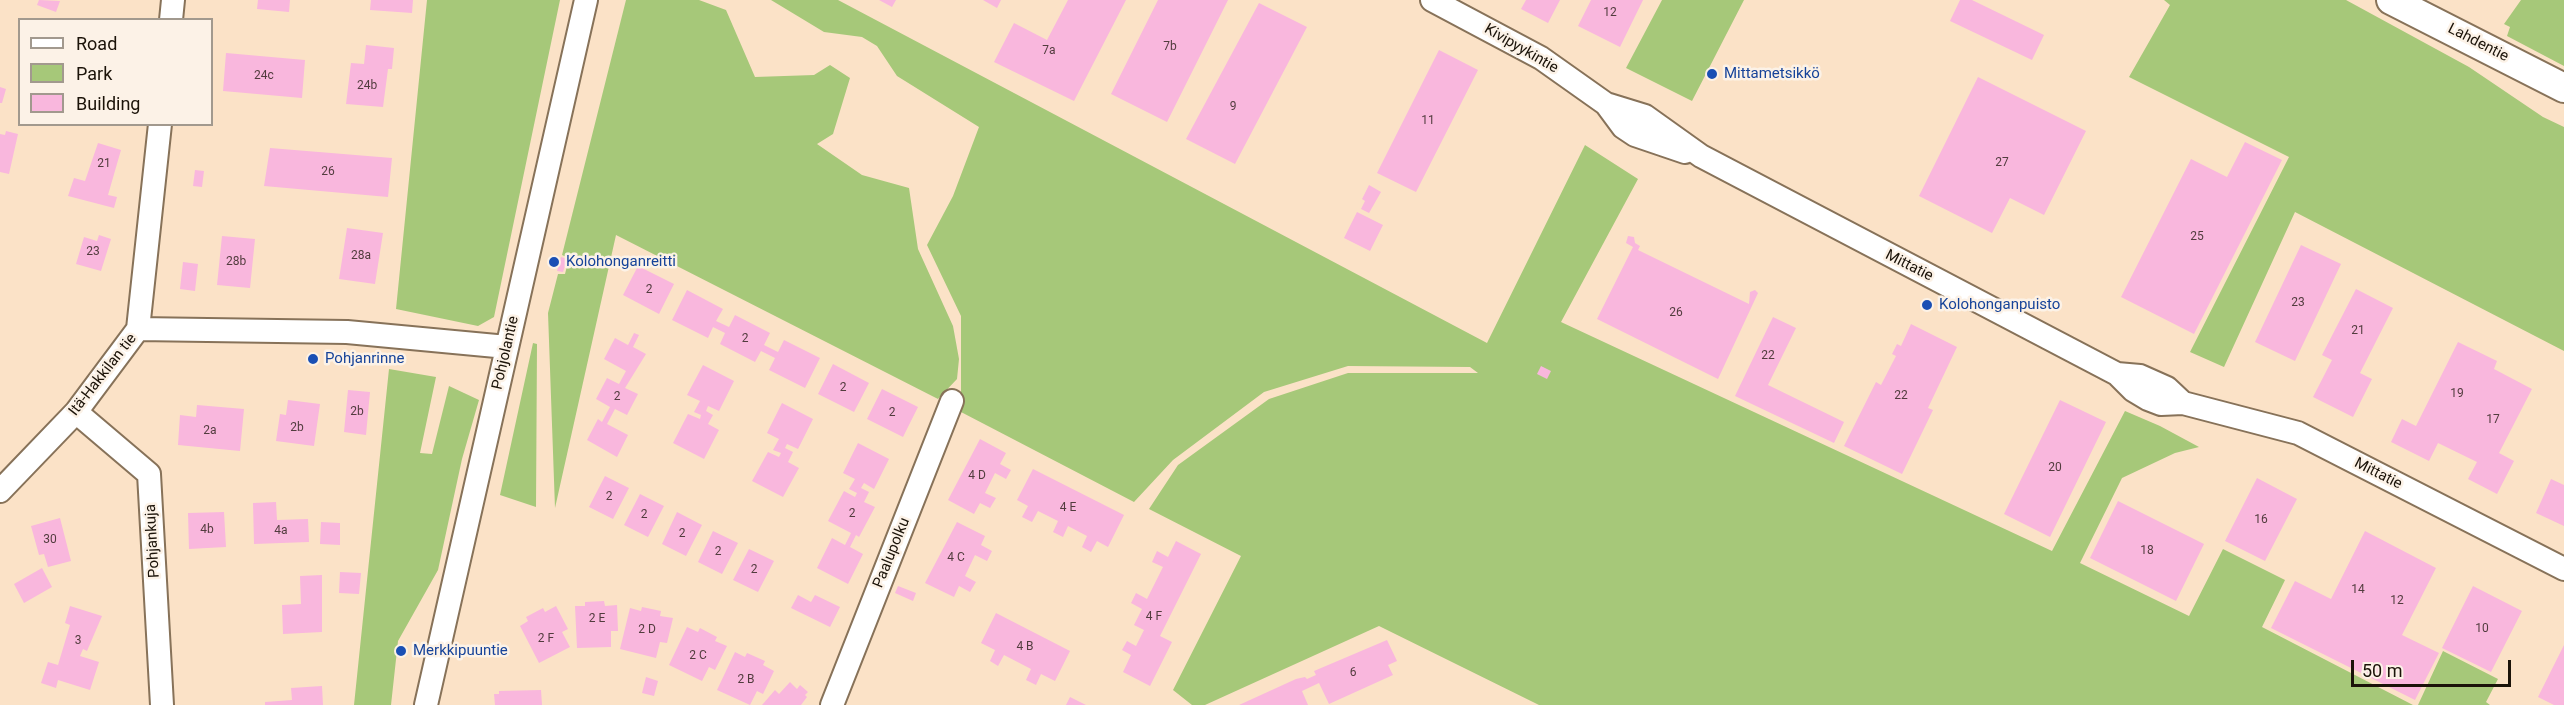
<!DOCTYPE html>
<meta charset="utf-8">
<style>
body{margin:0}
#map{position:relative;width:2564px;height:705px;overflow:hidden;background:#fbe2c7;font-family:Roboto,sans-serif}
canvas{display:block}
.legend{position:absolute;left:18px;top:18px;width:195px;height:108px;box-sizing:border-box;background:#fcf2e7;border:2px solid #a2998e;margin:0;padding:8px 10px;list-style:none;font-size:18px;color:#1b1309}
.legend li{display:flex;align-items:center;gap:12px;height:30px}
.legend b{width:30px;border:2px solid #a2998e}
.scale{position:absolute;left:2351px;top:660px;width:160px;height:27px;box-sizing:border-box;border:3px solid #1b1309;border-top:0;padding-left:8px;font-size:18px;line-height:21px;white-space:nowrap;color:#1b1309;-webkit-text-stroke:4px #fcf2e7;paint-order:stroke}
</style>
<div id="map">
<canvas width="2564" height="705"></canvas>
<ul class="legend">
<li><b style="height:8px;background:#fff"></b>Road</li>
<li><b style="height:16px;background:#a6c879"></b>Park</li>
<li><b style="height:16px;background:#f9b7dd"></b>Building</li>
</ul>
<div class="scale">50 m</div>
</div>
<script>
const c = document.querySelector('canvas').getContext('2d');
c.lineJoin = 'round';
function fillPath(path, color) { c.fillStyle = color; c.fill(path, 'evenodd'); }
const toPath = rows => new Path2D(rows.map(r => 'M' + r).join(''));
function strokePath(path, color, width, dash) { c.strokeStyle = color; c.lineWidth = width; c.lineCap = dash ? 'butt' : 'round'; c.setLineDash(dash || []); c.stroke(path); }
function write(font, color, halo, rows, align = 'center') {
  c.font = font + ' Roboto,sans-serif'; c.lineWidth = 5; c.setLineDash([]); c.textBaseline = 'middle'; c.strokeStyle = halo; c.fillStyle = color; for (const [text, x, y, turn = 0] of rows) {
    c.save(); c.translate(x, y); c.rotate((+turn || 0) * Math.PI / 180); c.textAlign = isNaN(turn) ? turn : align; if (halo) c.strokeText(text, 0, 0); c.fillText(text, 0, 0); c.restore();
  }
}
const green = toPath([
 [427,0,560,0,494,317,478,326,396,309],
 [626,0,699,0,726,10,755,77,814,75,830,65,850,78,833,134,817,144,862,175,909,188,918,249,953,326,959,359,957,379,938,399,616,235,555,508,548,313,558,274,565,274,569,258,562,255],
 [771,0,838,0,1487,343,1585,145,1638,179,1561,322,2052,551,2125,411,2160,426,2199,447,2175,453,2122,478,2080,563,2189,616,2223,549,2285,580,2262,627,2413,705,1539,705,1379,626,1205,705,1192,705,1173,690,1241,556,1149,509,1178,465,1269,399,1348,373,1478,373,1470,367,1348,366,1264,392,1173,460,1134,502,961,412,961,316,927,245,953,196,979,127,897,76,877,46,862,37,824,32],
 [1662,0,1744,0,1692,101,1626,68],
 [2164,0,2346,0,2469,67,2543,117,2564,127,2564,351,2295,212,2224,367,2190,352,2289,157,2129,77,2170,5],
 [2521,0,2564,0,2564,66,2507,36,2510,27,2504,24],
 [533,343,537,344,536,507,500,495],
 [389,369,436,377,420,453,432,454,449,386,479,400,462,459,438,570,398,641,391,705,354,705],
 [2443,651,2498,679,2486,702,2490,705,2418,705]
]);
const building = toPath([
 [39,0,60,1,56,12,37,5],
 [258,0,290,0,289,12,257,9],
 [371,0,413,0,412,13,370,10],
 [879,0,896,0,892,7],
 [983,0,1001,0,997,8],
 [1068,0,1126,0,1074,101,994,62,1014,23,1047,40],
 [1158,0,1228,0,1167,122,1111,94],
 [1526,0,1560,0,1548,23,1521,9],
 [1591,0,1643,0,1620,47,1578,26],
 [1960,0,1972,0,2044,35,2032,60,1950,21],
 [1259,3,1307,27,1235,164,1186,139],
 [366,45,394,48,392,69,388,69,383,107,346,104,351,63,364,64],
 [1439,50,1478,70,1416,192,1377,173],
 [226,53,305,60,302,98,223,91],
 [1978,77,2086,131,2044,215,2010,198,1992,233,1919,196],
 [0,87,6,89,2,103,0,103],
 [6,131,18,134,9,174,0,172,0,134,5,135],
 [2245,142,2282,160,2194,334,2121,297,2191,159,2227,177],
 [98,143,121,150,108,195,117,197,114,208,68,196,74,178,85,181],
 [270,148,392,158,388,197,264,186],
 [195,170,204,171,202,187,193,186],
 [1369,185,1381,192,1369,213,1361,209,1365,201,1362,199],
 [1357,212,1383,225,1370,251,1344,238],
 [347,228,383,233,375,284,339,279],
 [99,235,111,239,101,271,76,264,84,237,97,241],
 [222,236,255,239,250,288,217,285],
 [1628,236,1634,237,1635,243,1640,246,1638,250,1749,304,1750,292,1755,290,1758,293,1718,379,1597,319,1633,247,1626,243],
 [2301,245,2341,264,2295,361,2255,342],
 [561,257,567,259,563,272,557,271],
 [183,262,198,264,195,291,180,289],
 [638,266,674,284,659,314,623,295],
 [2356,289,2393,308,2360,373,2372,379,2353,417,2313,397,2332,360,2322,355],
 [687,290,723,309,716,321,729,327,735,315,770,333,764,345,778,352,784,340,820,358,805,388,769,370,775,358,761,351,755,362,720,344,725,333,713,327,708,338,672,320],
 [1773,317,1796,328,1768,385,1844,422,1834,443,1735,396],
 [1911,324,1957,347,1928,408,1933,410,1902,474,1844,446,1876,382,1881,385,1896,356,1892,354,1897,344,1901,346],
 [634,333,639,335,633,347,646,354,625,388,638,394,627,415,615,409,607,424,628,435,617,457,587,440,598,419,602,422,610,407,596,399,607,378,619,384,626,371,604,359,615,338,628,345],
 [2458,342,2497,361,2494,369,2532,389,2499,453,2514,461,2497,494,2468,479,2477,462,2438,443,2429,461,2391,442,2402,419,2416,426],
 [833,364,869,383,854,412,818,394],
 [703,365,734,381,719,411,708,406,706,411,713,415,708,424,719,430,704,459,673,443,688,414,700,419,701,415,694,412,700,401,687,395],
 [1541,366,1551,371,1547,379,1537,374],
 [882,389,918,407,903,437,867,419],
 [348,390,370,392,366,435,344,432],
 [288,400,320,404,314,446,276,441,280,414,286,415],
 [2060,400,2106,422,2050,537,2004,514],
 [782,403,813,419,798,449,787,444,785,448,793,452,788,462,799,468,783,497,752,481,768,452,779,457,781,453,773,450,779,439,767,433],
 [197,405,244,409,240,451,178,445,180,415,196,417],
 [980,439,1006,453,1000,464,1011,470,1006,479,995,473,985,493,996,498,990,508,980,503,974,514,948,500],
 [858,443,889,459,874,489,864,483,861,488,869,492,864,502,875,507,859,537,856,535,850,547,863,554,848,584,817,568,832,538,845,545,851,533,828,521,844,491,855,497,857,493,849,489,855,479,843,473],
 [1033,469,1124,515,1108,547,1097,541,1091,552,1082,547,1087,536,1068,526,1063,537,1053,532,1058,521,1038,511,1032,522,1022,517,1028,506,1017,500],
 [605,476,629,488,613,519,589,507],
 [2257,478,2297,499,2265,561,2225,541],
 [2551,479,2564,485,2564,526,2536,513],
 [640,494,664,506,648,537,624,525],
 [2118,501,2204,544,2176,601,2090,558],
 [276,502,277,520,308,519,309,542,254,544,253,503],
 [224,512,226,547,189,549,188,513],
 [677,512,702,525,686,556,662,544],
 [60,518,71,561,48,567,44,554,39,555,31,526],
 [321,522,340,523,340,545,320,544],
 [957,522,985,536,981,545,992,551,987,561,975,555,965,576,976,582,970,592,959,586,954,597,925,583],
 [713,531,738,543,722,574,698,562],
 [2365,531,2436,568,2402,635,2439,653,2415,700,2271,628,2295,581,2331,599],
 [1176,541,1201,554,1160,636,1172,642,1150,686,1123,672,1131,655,1122,650,1127,641,1136,646,1144,630,1134,625,1142,609,1131,603,1136,593,1147,599,1163,567,1152,562,1157,551,1168,557],
 [749,549,774,561,758,592,733,580],
 [42,568,52,587,24,603,14,584],
 [340,572,361,573,359,594,339,593],
 [322,575,322,632,283,634,282,605,301,604,300,576],
 [898,586,916,593,913,601,895,593],
 [2473,586,2522,611,2491,672,2442,648],
 [798,595,811,602,815,595,840,607,830,627,791,608],
 [604,601,605,606,617,605,618,631,611,631,611,647,577,648,575,606,585,606,585,602],
 [70,606,102,616,87,651,83,649,80,656,99,662,90,690,58,680,56,688,41,683,48,662,58,665,70,625,65,623],
 [556,606,568,629,562,632,570,647,539,663,520,626,528,621,526,617,543,608,545,612],
 [642,607,661,611,660,616,673,618,667,643,660,642,656,658,620,649,630,608,641,611],
 [996,613,1070,651,1055,681,1041,674,1036,685,1026,680,1031,669,1004,655,998,666,990,661,995,650,981,643],
 [687,627,698,632,700,628,717,637,715,641,727,646,715,670,709,667,702,681,669,665],
 [1387,640,1397,661,1388,665,1393,675,1329,704,1319,683,1302,691,1308,705,1239,705,1296,679,1305,677,1307,679,1316,675,1314,671],
 [2564,645,2564,705,2554,705,2538,697],
 [735,652,745,657,747,653,765,661,763,665,774,671,763,694,757,691,750,705,717,690],
 [646,677,658,681,654,696,642,693],
 [790,682,797,689,800,685,808,692,805,695,807,697,801,705,762,705,775,690,779,694],
 [322,686,323,705,265,705,265,702,292,700,291,688],
 [541,690,542,705,495,705,494,694,499,694,499,691],
 [1070,697,1086,705,1066,705]
]);
const minor = toPath([
 [1432,0,1541,58,1606,104,1623,127,1635,135,1685,152],
 [171,20,173,0],
 [1606,104,1645,116,1701,156,2117,374,2133,390,2148,399,2161,404,2183,403,2298,433,2564,569],
 [138,329,347,332,507,347],
 [2117,374,2140,376,2167,388,2183,403],
 [76,412,149,474,162,705],
 [0,491,76,412,138,329,160,124],
 [426,705,586,0],
 [832,705,952,401]
]);
const major = toPath([
 [2391,0,2564,88]
]);
const markers = [
 [1712,74,6,"#1a4fb4"],
 [554,262,6,"#1a4fb4"],
 [1927,305,6,"#1a4fb4"],
 [313,359,6,"#1a4fb4"],
 [401,651,6,"#1a4fb4"]
];
const numberNames = [
 ["12",1610,13],
 ["7b",1170,47],
 ["7a",1049,51],
 ["24c",264,76],
 ["24b",367,86],
 ["9",1233,107],
 ["11",1428,121],
 ["27",2002,163],
 ["21",104,164],
 ["26",328,172],
 ["25",2197,237],
 ["23",93,252],
 ["28a",361,256],
 ["28b",236,262],
 ["2",649,290],
 ["23",2298,303],
 ["26",1676,313],
 ["21",2358,331],
 ["2",745,339],
 ["22",1768,356],
 ["2",843,388],
 ["19",2457,394],
 ["22",1901,396],
 ["2",617,397],
 ["2b",357,412],
 ["2",892,413],
 ["17",2493,420],
 ["2b",297,428],
 ["2a",210,431],
 ["20",2055,468],
 ["4 D",977,476],
 ["2",609,497],
 ["4 E",1068,508],
 ["2",852,514],
 ["2",644,515],
 ["16",2261,520],
 ["4b",207,530],
 ["4a",281,531],
 ["2",682,534],
 ["30",50,540],
 ["18",2147,551],
 ["2",718,552],
 ["4 C",956,558],
 ["2",754,570],
 ["14",2358,590],
 ["12",2397,601],
 ["4 F",1154,617],
 ["2 E",597,619],
 ["10",2482,629],
 ["2 D",647,630],
 ["2 F",546,639],
 ["3",78,641],
 ["4 B",1025,647],
 ["2 C",698,656],
 ["6",1353,673],
 ["2 B",746,680]
];
const streetNames = [
 ["Lahdentie",2478,43,27],
 ["Kivipyykintie",1521,49,30],
 ["Mittatie",1909,266,27],
 ["Pohjolantie",506,353,-77],
 ["Itä-Hakkilan tie",103,375,-52],
 ["Mittatie",2378,474,27],
 ["Pohjankuja",153,541,-93],
 ["Paalupolku",892,553,-68]
];
const transitNames = [
 ["Mittametsikkö",1724,74],
 ["Kolohonganreitti",566,262],
 ["Kolohonganpuisto",1939,305],
 ["Pohjanrinne",325,359],
 ["Merkkipuuntie",413,651]
];
fillPath(green, '#a6c879');
fillPath(building, '#f9b7dd');
strokePath(minor, '#877259', 26);
strokePath(major, '#877259', 32);
strokePath(minor, '#fff', 22);
strokePath(major, '#fff', 28);
for (const [x, y, r, color] of markers) { const dot = new Path2D(); dot.arc(x, y, r, 0, 2 * Math.PI); c.fillStyle = color; c.fill(dot); strokePath(dot, '#fcf2e7', 2); }
write('12px', '#523c3e', null, numberNames);
write('15px', '#1b1309', '#fcf2e7', streetNames);
write('15px', '#164399', '#fcf2e7', transitNames, 'left');
</script>
